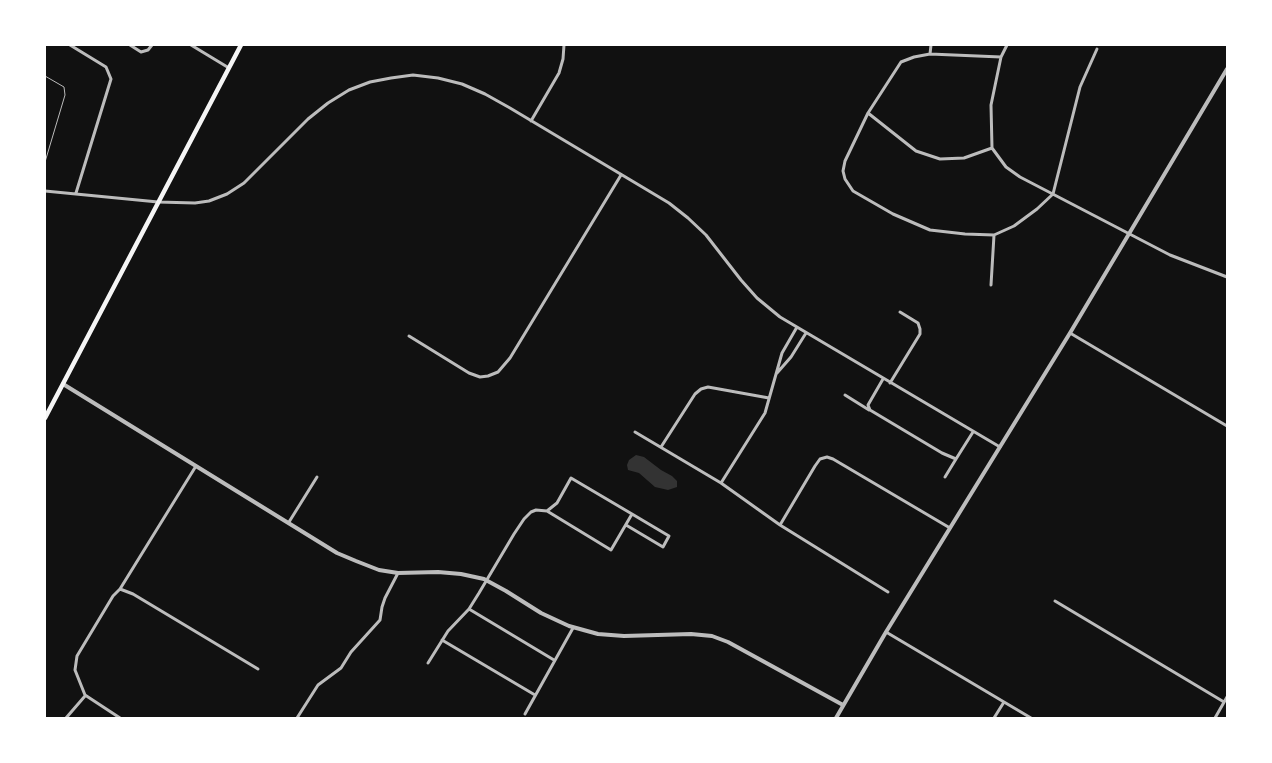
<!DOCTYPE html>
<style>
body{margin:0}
#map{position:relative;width:1272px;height:763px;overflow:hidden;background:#111;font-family:"Sofia Sans Condensed",sans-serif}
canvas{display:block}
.frame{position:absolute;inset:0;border:46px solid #fff;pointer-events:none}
</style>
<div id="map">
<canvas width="1272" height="763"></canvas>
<div class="frame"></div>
</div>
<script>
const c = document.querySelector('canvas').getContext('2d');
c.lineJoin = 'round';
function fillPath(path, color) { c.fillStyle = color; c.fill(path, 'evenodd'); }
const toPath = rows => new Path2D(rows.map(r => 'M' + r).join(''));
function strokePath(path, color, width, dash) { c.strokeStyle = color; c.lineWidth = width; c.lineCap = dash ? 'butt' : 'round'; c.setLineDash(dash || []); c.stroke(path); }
const water = toPath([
 [636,455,644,457,661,470,672,476,677,481,677,487,668,490,655,487,639,473,628,470,627,465,629,460]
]);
const service = toPath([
 [45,76,64,87,65,95,45,162]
]);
const minor = toPath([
 [70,45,106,67,111,79,76,193],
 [130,45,141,52,148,50,152,45],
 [191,45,229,68],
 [1007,45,1001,57,991,105,992,148,1006,167,1020,177,1170,255,1227,277],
 [930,54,931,45],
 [1001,57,930,54,914,57,901,62,868,113,845,161,843,171,845,179,853,191,893,214,930,230,965,234,994,235,1014,226,1037,209,1053,194,1080,87,1097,49],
 [868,113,916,151,940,159,964,158,992,148],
 [531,121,559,73,563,59,564,45],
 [45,191,158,202,195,203,209,201,227,194,244,183,308,119,328,103,349,90,370,82,391,78,413,75,438,78,462,84,485,94,510,108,669,203,688,218,706,235,741,280,757,298,780,317,1000,447],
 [991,285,994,235],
 [1070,333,1227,426],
 [409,336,469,373,480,377,488,376,498,372,510,358,621,175],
 [777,373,791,357,806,333],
 [883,379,868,405,870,410,942,453,956,459,973,432],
 [890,383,920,334,920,329,918,323,900,312],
 [845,395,869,410],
 [635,432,721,483,780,525,888,592],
 [661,447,695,394,701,389,708,387,769,398],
 [945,477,956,459],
 [721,483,765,413,782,353,797,327],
 [289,522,317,477],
 [626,525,663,547,669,536,632,514],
 [780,525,815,466,820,459,827,457,833,459,950,528],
 [120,589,133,594,258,669],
 [1055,601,1224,702],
 [469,609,554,660],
 [886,632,1031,718],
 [442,640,535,695],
 [428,663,448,631,469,609,479,593,514,534,524,519,531,512,536,510,547,511,611,550,632,514,571,478,557,503,547,511],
 [525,714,573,628],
 [66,718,85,696],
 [120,718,85,695,75,670,77,656,113,596,120,589,196,466],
 [297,718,318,685,341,668,351,652,380,620,382,607,385,598,398,573],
 [994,718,1004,702],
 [1215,718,1227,697]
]);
const tertiary = toPath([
 [63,384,337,553,356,561,379,570,398,573,438,572,461,574,484,579,506,591,541,613,569,626,598,634,624,636,691,634,712,636,728,642,843,705],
 [836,718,886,632,1070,333,1227,69]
]);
const secondary = toPath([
 [45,418,241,45]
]);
fillPath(water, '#333');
strokePath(service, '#bcbcbc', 1);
strokePath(minor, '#bcbcbc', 3);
strokePath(tertiary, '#bcbcbc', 4);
strokePath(secondary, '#f5f5f5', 4.5);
</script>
